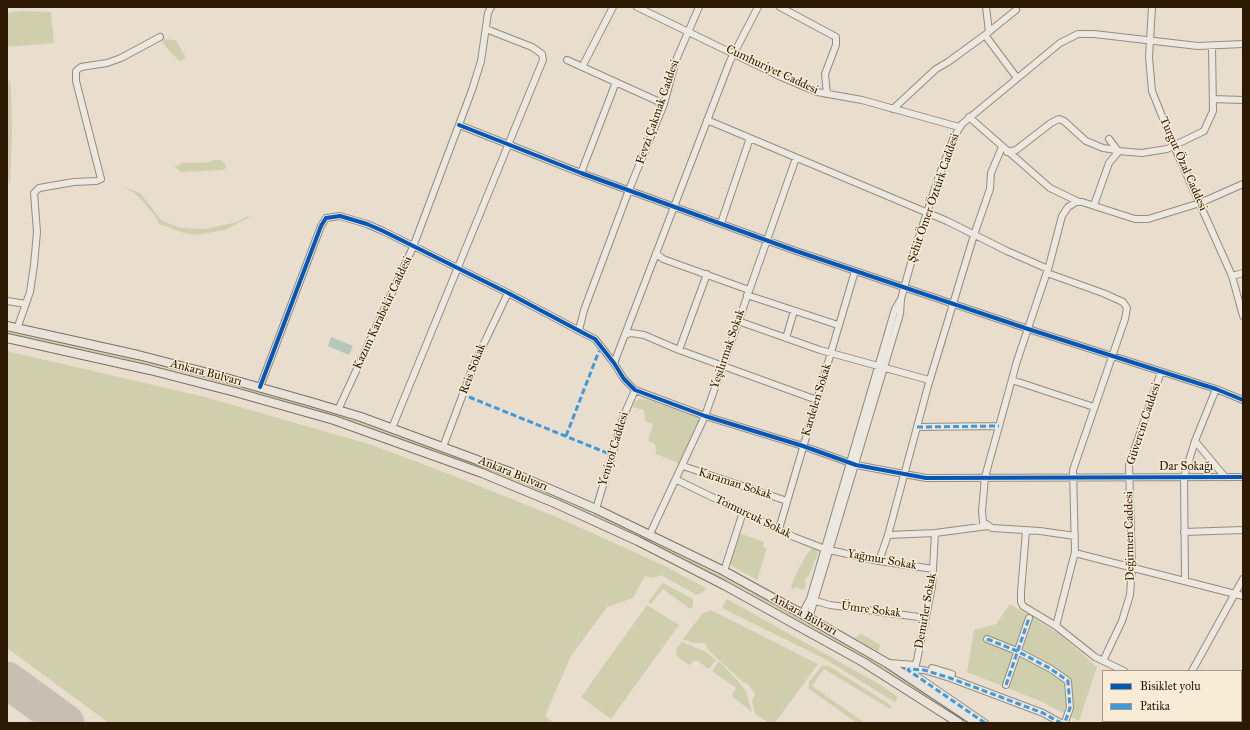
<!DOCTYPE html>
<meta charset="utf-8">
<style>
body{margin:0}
#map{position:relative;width:1250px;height:730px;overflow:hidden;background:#e9decd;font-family:"IM FELL Great Primer",serif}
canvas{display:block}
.frame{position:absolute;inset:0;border:8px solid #2b1902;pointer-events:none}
.legend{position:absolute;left:1102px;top:670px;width:140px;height:52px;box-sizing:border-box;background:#f8ecd7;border:1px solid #a69882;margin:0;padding:5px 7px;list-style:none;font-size:12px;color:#2b1902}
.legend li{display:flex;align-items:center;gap:8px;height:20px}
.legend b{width:20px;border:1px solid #a69882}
</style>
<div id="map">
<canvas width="1250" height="730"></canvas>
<div class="frame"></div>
<ul class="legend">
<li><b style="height:5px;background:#0057b8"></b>Bisiklet yolu</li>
<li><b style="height:5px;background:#3d9bdd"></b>Patika</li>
</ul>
</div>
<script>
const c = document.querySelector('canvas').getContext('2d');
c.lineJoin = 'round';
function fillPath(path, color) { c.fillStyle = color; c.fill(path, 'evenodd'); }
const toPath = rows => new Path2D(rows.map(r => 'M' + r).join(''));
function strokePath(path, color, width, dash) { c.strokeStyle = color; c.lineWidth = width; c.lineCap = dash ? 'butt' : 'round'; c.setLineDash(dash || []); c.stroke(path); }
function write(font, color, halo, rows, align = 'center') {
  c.font = font + ' "IM FELL Great Primer",serif'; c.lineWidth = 3; c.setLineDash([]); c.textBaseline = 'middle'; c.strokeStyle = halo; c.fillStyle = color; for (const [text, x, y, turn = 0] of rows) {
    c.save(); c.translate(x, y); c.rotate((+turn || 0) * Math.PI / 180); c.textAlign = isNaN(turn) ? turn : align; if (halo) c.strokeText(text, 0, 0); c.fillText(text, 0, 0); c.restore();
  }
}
const green = toPath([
 [20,11,51,12,54,43,7,47,7,13],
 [160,39,176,40,186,58,180,61,171,53],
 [10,80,11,86,12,132,10,184,9,184,7,166,7,82],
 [213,160,221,160,226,165,226,168,223,170,181,172,175,167,182,163,209,162],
 [119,185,140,193,162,221,181,228,206,229,237,222,248,216,250,217,225,230,196,235,184,233,159,224,155,216,141,199,133,192],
 [7,331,158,364,239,385,337,414,427,445,508,476,603,517,753,592,876,662,970,723,965,723,863,657,733,584,604,520,486,470,344,419,240,388,161,367,7,334],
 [7,351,205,397,372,445,457,477,559,518,665,566,706,588,702,593,697,595,661,575,653,578,645,576,633,598,607,607,571,656,545,716,554,723,109,723,7,648],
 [639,399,650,400,700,418,679,466,676,462,656,454,655,444,648,441,653,424,645,421,644,410,632,407,623,434,621,433,631,404],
 [739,533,764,542,763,547,767,548,757,580,730,565],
 [813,547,819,550,810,574,805,580,806,588,802,590,797,587,793,589,791,587,795,576,806,555],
 [663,583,693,599,693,607,690,609,663,589,651,604,648,602],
 [727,599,881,685,898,697,895,702,823,658,722,608],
 [1010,604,1058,633,1097,667,1079,721,1040,701,967,672,974,630,996,624],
 [647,605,679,625,611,719,581,697],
 [711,610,818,664,775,723,769,723,755,714,752,701,755,694,749,685,743,682,711,653,704,643,693,643,683,639,702,614],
 [861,634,879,644,880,646,878,652,854,638],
 [682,642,706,652,716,660,709,669,696,660,689,665,678,657,676,653,676,649],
 [719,661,737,680,746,691,752,712,734,698,732,694,736,688,712,671],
 [822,665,829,666,892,706,890,709,824,669,812,686,865,723,857,723,809,689,809,682]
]);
const water = toPath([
 [331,337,353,346,349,355,328,346]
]);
const runway = toPath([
 [7,680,66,723]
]);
const minor = toPath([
 [637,7,779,76,817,92,862,100,959,127],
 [780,7,836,37,836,45,825,74,827,94],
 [986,7,989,32],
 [1152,7,1149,57,1152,91,1174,146,1232,276,1243,316],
 [985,35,1017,78],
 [567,60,664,104],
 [582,67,613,7],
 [1213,99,1243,100],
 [893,109,936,69,948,62,985,35,1016,10],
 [969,117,1050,188,1079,202],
 [707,120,947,221,1007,251,1048,269],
 [459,125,581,173,796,251,1028,329,1216,389,1243,400],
 [1109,139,1118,151,1142,153,1167,149,1204,131,1213,111,1212,46],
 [1007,152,1016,150,1051,123,1059,119,1064,121,1086,141,1103,148,1116,150],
 [581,173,616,82],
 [1094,205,1109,163,1119,151],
 [721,223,750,138],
 [656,253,663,259,749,290],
 [1047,273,1103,293,1123,302,1127,308,1125,319,1073,470,1075,552,1056,626],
 [1232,276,1243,273],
 [747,295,838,325],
 [7,301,26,304],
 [738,321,820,350,929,380],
 [17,329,30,292,34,265,37,232,34,193,39,188,74,182,96,181,101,179,76,81,76,71,81,67,107,63,121,58,160,37],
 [579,330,584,310,629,190,664,104,676,60,699,7],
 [625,335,631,333,644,335,679,350,817,400],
 [786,338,794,311],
 [679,350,707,274],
 [614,363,730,61,758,7],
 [1012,380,1094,407],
 [260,387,321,226,326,218,340,216,367,224,383,231,508,293,589,336,595,339,614,363,624,379,635,390,705,416,803,446,856,465,926,478,1243,477],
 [338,410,413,247,472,90,481,61,488,13,491,7],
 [917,427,999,426],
 [392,428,543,60,542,54,532,47,486,29],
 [1195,441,1225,477],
 [443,447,475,362,508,293],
 [683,466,787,501],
 [677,480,794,537,825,549,879,561,933,569],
 [596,509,624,415,635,390],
 [779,529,855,271],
 [1026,531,1021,592,1021,602,1023,606,1056,626,1095,657,1124,671],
 [1184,532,1243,530],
 [650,534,705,416,796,158],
 [888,535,935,533,988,526],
 [1075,536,1040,531,992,528,983,522,982,511,985,477,1017,361,1049,266,1062,216,1068,207,1076,202,1082,202,1135,219,1148,219,1200,203,1243,184],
 [1075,553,1243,596],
 [879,561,888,535,928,386,974,235,990,189,991,173,1002,147],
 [724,571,743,512],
 [1185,580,1184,477,1195,441,1216,389],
 [816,601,830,605,926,618],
 [802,614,810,599,895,309,901,299,914,252,939,176,954,137,962,124,1060,43,1078,34,1094,34,1198,46,1243,44],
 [809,618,900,314,901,299],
 [987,639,1017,651,1051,669,1068,681,1070,708,1065,722],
 [1103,661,1122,621,1130,595,1132,567,1129,465,1161,372],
 [889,663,915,665],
 [916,665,932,587,935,533],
 [932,668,952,674],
 [1192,671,1243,579],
 [1006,685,1029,618],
 [1241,689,1243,686],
 [1241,706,1243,702],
 [985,723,908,670,909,669,924,670,950,678,1043,713,1061,723],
 [1116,723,1117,721],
 [1168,723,1169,721],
 [1221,723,1222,721],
 [1231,723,1232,721]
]);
const major = toPath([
 [7,326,138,355,212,374,311,402,361,417,515,474,596,509,724,571,802,614,887,663,977,723],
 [7,338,150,370,235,392,334,420,482,473,557,504,638,541,724,585,863,662,959,723]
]);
const quiet = toPath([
 [469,397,612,455],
 [917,427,999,426],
 [566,436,599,351],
 [987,639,1017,651,1051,669,1068,681,1070,708,1065,722],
 [1006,685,1029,618],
 [985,723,908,670,909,669,924,670,950,678,1043,713,1061,723]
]);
const cycleway = toPath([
 [459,125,581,173,796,251,1028,329,1216,389,1243,400],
 [260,387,321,226,326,218,340,216,367,224,383,231,508,293,589,336,595,339,614,363,624,379,635,390,705,416,803,446,856,465,926,478,1243,477]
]);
const streetNames = [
 ["Cumhuriyet Caddesi",772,70,25],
 ["Fevzi Çakmak Caddesi",658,112,-71],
 ["Turgut Özal Caddesi",1183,164,66],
 ["Şehit Ömer Öztürk Caddesi",934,198,-71],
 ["Kazım Karabekir Caddesi",383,313,-65],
 ["Yeşilırmak Sokak",728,349,-71],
 ["Reis Sokak",473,369,-69],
 ["Ankara Bulvarı",206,373,15],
 ["Kardelen Sokak",817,400,-73],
 ["Güvercin Caddesi",1144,424,-72],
 ["Yeniyol Caddesi",614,449,-73],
 ["Dar Sokağı",1186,467],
 ["Ankara Bulvarı",513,474,22],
 ["Karaman Sokak",735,484,18],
 ["Tomurcuk Sokak",753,517,26],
 ["Değirmen Caddesi",1130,536,-91],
 ["Yağmur Sokak",882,560,10],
 ["Ümre Sokak",871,610,7],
 ["Demirler Sokak",926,611,-80],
 ["Ankara Bulvarı",804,615,29]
];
fillPath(green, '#d0cfad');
fillPath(water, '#b3c8b8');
strokePath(runway, '#c8bfb2', 37);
strokePath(minor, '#948c7f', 8);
strokePath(major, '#797164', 10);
strokePath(minor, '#ece7df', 6);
strokePath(major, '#e9e3da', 8);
strokePath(quiet, '#3d9bdd', 3, [6, 3]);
strokePath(cycleway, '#0057b8', 4);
write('12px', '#2b1902', '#f8ecd7', streetNames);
</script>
